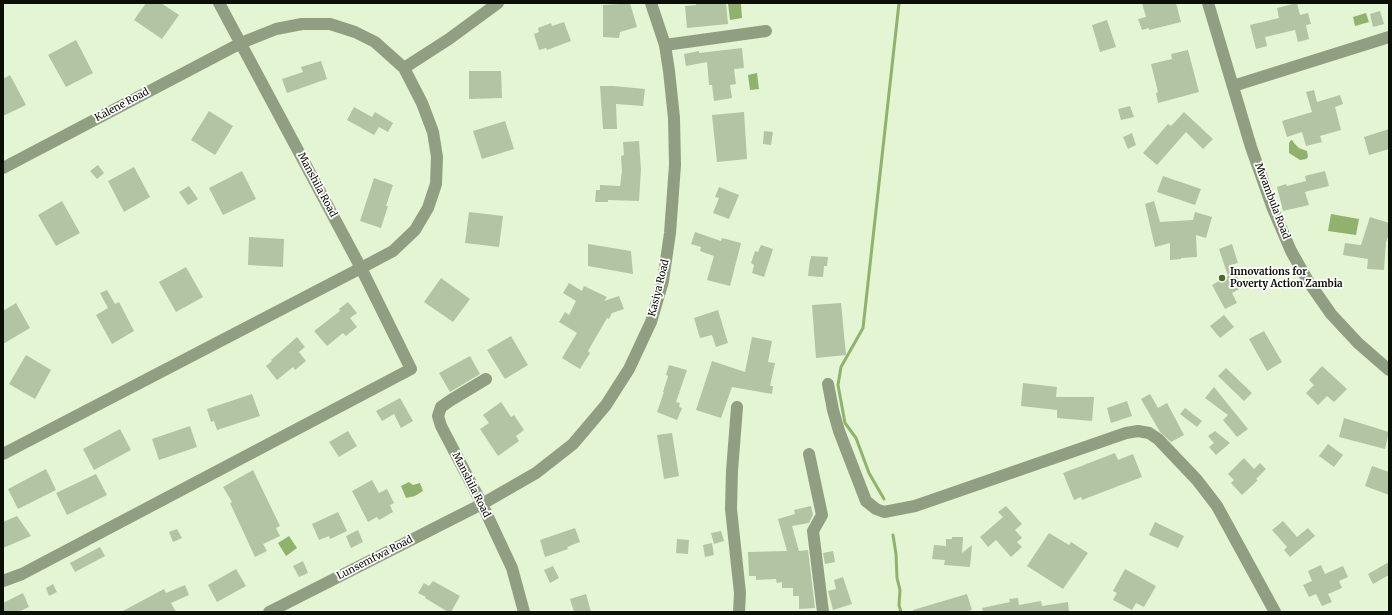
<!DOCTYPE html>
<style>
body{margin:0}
#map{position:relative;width:1392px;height:615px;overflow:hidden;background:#e3f5d2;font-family:Merriweather,serif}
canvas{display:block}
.frame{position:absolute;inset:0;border:4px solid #0a1005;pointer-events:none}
</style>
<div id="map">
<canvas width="1392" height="615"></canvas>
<div class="frame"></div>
</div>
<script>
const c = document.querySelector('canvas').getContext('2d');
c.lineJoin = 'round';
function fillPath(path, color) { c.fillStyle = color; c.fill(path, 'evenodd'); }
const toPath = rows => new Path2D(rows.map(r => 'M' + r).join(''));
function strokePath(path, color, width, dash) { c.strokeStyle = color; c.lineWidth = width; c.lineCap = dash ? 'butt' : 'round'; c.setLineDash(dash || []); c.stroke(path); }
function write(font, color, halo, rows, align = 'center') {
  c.font = font + ' Merriweather,serif'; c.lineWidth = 3.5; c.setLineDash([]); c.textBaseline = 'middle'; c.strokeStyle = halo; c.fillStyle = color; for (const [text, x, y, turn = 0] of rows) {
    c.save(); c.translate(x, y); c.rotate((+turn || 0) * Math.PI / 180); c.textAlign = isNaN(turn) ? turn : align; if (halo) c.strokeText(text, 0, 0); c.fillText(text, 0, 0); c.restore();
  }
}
const water = toPath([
 [728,3,741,3,742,18,730,20],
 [1366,13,1369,22,1355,26,1353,17],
 [757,73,759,89,750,90,748,75],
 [1291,140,1292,140,1294,143,1299,148,1307,151,1308,157,1306,159,1300,160,1289,153,1289,143],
 [1331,214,1359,219,1356,235,1328,231],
 [409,482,413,485,420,483,423,491,415,496,406,498,401,486],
 [289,536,297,548,286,556,278,543]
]);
const stream = toPath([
 [884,499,869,473,856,438,845,423,838,385,841,367,863,328,899,3],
 [893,535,896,554,897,578,900,590,899,605,901,612]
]);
const building = toPath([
 [146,3,161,3,179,15,162,39,134,20],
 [619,3,630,3,637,27,620,32,619,38,603,37,603,5,619,4],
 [696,3,726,3,728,24,687,28,685,6,696,5],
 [1142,3,1176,3,1181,22,1149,30,1149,28,1142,30,1138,19,1146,17],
 [1297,3,1300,15,1308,13,1311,24,1306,25,1309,39,1298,42,1295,30,1265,37,1267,46,1256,49,1250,25,1279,18,1277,8],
 [1380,11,1384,24,1373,27,1370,14],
 [1107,20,1116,47,1100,52,1092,25],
 [564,22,571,41,547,50,546,48,539,50,534,34,539,32,538,28,551,23,552,26],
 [76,40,93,73,66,87,48,55],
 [742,48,744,68,734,69,736,84,730,85,732,98,714,101,712,85,709,85,707,62,686,66,684,54,699,51,699,53],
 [1188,50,1199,92,1158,103,1156,93,1158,92,1151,64,1172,59,1171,54],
 [321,61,327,79,287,93,282,79,303,72,301,67],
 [469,71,501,71,502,98,469,99],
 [10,75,26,105,3,116,3,79],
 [600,86,613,86,645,89,643,106,616,104,617,129,603,129],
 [1314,90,1317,102,1340,95,1343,104,1335,107,1341,130,1320,136,1322,142,1306,146,1302,132,1287,137,1282,121,1312,112,1306,92],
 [1130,106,1134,117,1121,120,1118,109],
 [354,107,372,117,375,112,393,123,388,132,379,127,374,135,347,120],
 [209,111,233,126,215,155,191,140],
 [744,112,747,159,717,162,712,115],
 [1184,112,1213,139,1203,149,1186,132,1157,165,1143,153,1168,124,1171,126],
 [505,121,514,149,482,159,473,131],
 [1389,129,1389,149,1369,155,1364,137],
 [764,131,773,132,771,145,763,144],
 [1132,133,1136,145,1128,149,1123,137],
 [639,141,641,169,639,201,608,200,608,202,595,202,596,190,600,190,600,185,620,186,622,171,621,156,624,155,623,142],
 [98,165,104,173,97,179,90,171],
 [134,167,150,197,124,212,108,181],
 [242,171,256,199,223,215,209,188],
 [1325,171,1329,186,1305,192,1309,205,1283,211,1277,187,1286,184,1287,186,1306,181,1305,176],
 [1163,176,1201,189,1195,205,1157,192],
 [374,178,393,185,386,206,388,206,381,228,360,221],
 [189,186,198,199,188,205,179,192],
 [719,187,739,195,729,219,713,213,719,198,715,197],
 [62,201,80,233,56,246,38,215],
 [1154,201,1160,222,1193,220,1195,212,1212,217,1206,238,1196,235,1197,257,1181,258,1181,259,1170,260,1170,243,1155,247,1145,204],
 [469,212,503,216,499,247,465,243],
 [1370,217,1389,223,1389,234,1386,242,1384,270,1367,269,1368,259,1343,255,1345,243,1361,245],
 [695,232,721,241,722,238,741,243,730,286,707,280,714,256,700,251,701,247,691,244],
 [249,237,284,239,283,267,248,265],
 [588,244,631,251,633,274,588,266],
 [1232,244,1238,263,1230,265,1243,287,1232,293,1237,303,1225,309,1212,285,1228,276,1219,249],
 [761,245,773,249,764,277,752,273,754,265,751,263,755,251,758,252],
 [811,256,828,257,827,266,824,266,823,277,808,276,810,259,811,259],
 [186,267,203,297,176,312,159,282],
 [441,278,470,299,453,322,424,302],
 [569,283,582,291,584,286,607,297,604,301,619,296,624,309,612,313,609,319,607,318,588,351,590,353,580,369,562,358,577,333,559,322,565,312,569,315,576,301,563,293],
 [107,290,115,304,119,302,134,331,112,344,96,315,108,308,100,293],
 [348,302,357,313,350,318,357,327,346,336,343,333,327,346,314,331,340,311,339,309],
 [16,303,30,328,3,344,3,311],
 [841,303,846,355,816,358,812,305],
 [718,310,728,343,716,347,712,335,700,338,694,318],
 [1224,315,1234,327,1220,338,1210,326],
 [1264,331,1282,362,1267,371,1249,339],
 [511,336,528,365,505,379,487,350],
 [297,337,305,347,299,352,306,361,295,370,293,367,277,380,266,366,272,361,271,360],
 [752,337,772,341,768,362,775,363,770,386,773,386,772,394,732,387,721,418,696,410,712,361,745,372],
 [26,355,51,370,35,399,9,384],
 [470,356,480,374,450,392,439,373],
 [669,365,687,370,676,402,680,403,679,407,682,408,677,420,657,412,664,392,663,392,668,376,666,375],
 [1322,366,1347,389,1334,402,1327,396,1318,405,1306,393,1314,385,1309,380],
 [1226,368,1252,393,1244,401,1218,376],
 [1023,383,1057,387,1056,397,1094,397,1092,421,1057,418,1057,410,1021,406],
 [1214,387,1248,429,1237,437,1223,420,1228,415,1205,398],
 [252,394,260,416,217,430,214,421,211,422,207,409],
 [1150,394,1158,408,1167,403,1184,435,1171,442,1160,432,1141,399],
 [400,398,413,421,401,428,394,414,382,421,376,411],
 [1127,401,1132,416,1111,423,1107,408],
 [501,402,511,417,514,415,524,430,516,436,519,441,498,456,480,429,489,423,483,415],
 [1185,408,1202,421,1197,427,1180,414],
 [1344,418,1389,432,1385,449,1339,437],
 [190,426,197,447,159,460,152,439],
 [120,429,131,450,94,470,83,449],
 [348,431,357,446,339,457,329,442],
 [1215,431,1230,443,1216,455,1209,447,1214,443,1208,436],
 [672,433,679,476,664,479,657,435],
 [1328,444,1343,455,1334,467,1319,456],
 [1115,453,1118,460,1133,454,1142,477,1082,500,1081,497,1074,500,1063,473],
 [1244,458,1254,469,1260,463,1266,469,1256,479,1258,480,1242,495,1231,483,1234,480,1228,474],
 [1372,466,1389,472,1389,495,1365,486],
 [46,469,56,490,18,509,8,489],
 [253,470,280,526,276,528,280,536,263,544,267,551,255,557,230,503,232,502,223,487],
 [96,474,107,495,67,515,56,493],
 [372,480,379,493,387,489,394,503,390,505,393,512,379,520,377,517,368,522,352,491],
 [811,506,813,515,809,523,792,526,799,551,808,550,815,608,799,609,799,596,793,596,793,588,782,588,782,582,777,583,776,579,756,580,756,576,749,576,748,552,787,551,778,519,795,514,794,510],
 [1006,506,1022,524,1015,530,1022,538,1017,542,1022,547,1011,557,996,540,988,547,980,537,1003,517,998,512],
 [338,512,347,531,330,539,329,536,319,540,312,524],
 [17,516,31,536,3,548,3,522],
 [1283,521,1297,537,1308,528,1315,536,1290,557,1284,550,1287,547,1272,530],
 [1155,522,1184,536,1178,548,1149,535],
 [575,528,580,542,567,547,568,549,545,557,540,540],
 [177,529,182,538,173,542,169,532],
 [358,530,363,542,351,548,346,536],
 [721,531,724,541,714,544,711,533],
 [1049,533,1069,545,1071,542,1088,553,1063,589,1027,566],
 [952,537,963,537,962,553,972,545,970,567,944,565,945,560,932,559,934,545,946,546,946,539,952,539],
 [677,539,689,540,688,554,676,553],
 [712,543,714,555,705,557,703,545],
 [100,547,105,556,75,572,70,563],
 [833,551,835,562,825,564,823,553],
 [303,561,308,573,299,577,293,566],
 [1389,562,1389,575,1373,584,1368,574],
 [1321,565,1325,574,1343,566,1348,577,1339,581,1342,588,1328,594,1332,602,1322,606,1316,594,1309,597,1303,585,1312,581,1308,571],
 [553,566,559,578,550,583,544,570],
 [236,569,246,586,217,602,208,585],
 [1125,569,1156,586,1144,607,1136,603,1132,610,1113,600,1117,593,1113,591],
 [843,577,852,604,833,610,828,591,836,589,834,580],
 [433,581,460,596,451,612,448,612,425,598,426,597,418,593,424,583,429,586],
 [53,584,57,592,49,596,46,588],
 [185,585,189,595,171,603,176,612,121,612,164,589,166,593],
 [23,593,29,607,18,612,3,612,3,603],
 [586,594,591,612,574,612,570,599],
 [967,594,972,610,965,612,913,612,913,610],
 [1018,598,1019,605,1041,601,1042,606,1068,602,1069,612,983,612,982,608,1010,602,1009,599]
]);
const minor = toPath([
 [1208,3,1251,147,1273,209,1291,251,1308,281,1331,314,1358,343,1389,370],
 [665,45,766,31],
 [404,68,449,39,498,3],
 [1233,86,1389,37],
 [3,168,241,43,276,29,302,24,330,24,355,32,375,42,404,68,422,103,433,132,437,157,436,184,428,208,415,230,393,251,361,268,3,454],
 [486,379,451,400,441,407,438,416,441,426,482,504,512,568,524,612],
 [828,384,833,410,839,431,866,501,876,509,884,512,915,506,1126,433,1138,431,1149,433,1158,439,1197,480,1217,506,1275,612],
 [737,407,732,471,731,509,740,593,739,612],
 [809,454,822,515,813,531,823,612],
 [3,581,22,574,411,369,361,268,219,3],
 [269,612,482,504,536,473,573,444,606,405,629,369,651,322,663,281,670,233,675,165,674,118,669,71,665,45,651,3]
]);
const markers = [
 [1222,278,4,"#4b6b20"]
];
const streetNames = [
 ["Kalene Road",122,105,-28],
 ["Manshila Road",317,185,62],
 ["Mwambula Road",1272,201,69],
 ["Kasiya Road",659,288,-76],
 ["Manshila Road",471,485,63],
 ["Lunsemfwa Road",375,558,-27]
];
const poiNames = [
 ["Innovations for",1230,272],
 ["Poverty Action Zambia",1230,284]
];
fillPath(water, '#91b26c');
strokePath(stream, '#91b26c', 3);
fillPath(building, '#b3c4a3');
strokePath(minor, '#909f81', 12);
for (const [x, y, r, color] of markers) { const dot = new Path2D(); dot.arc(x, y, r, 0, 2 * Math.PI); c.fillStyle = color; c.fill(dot); strokePath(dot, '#fff', 1.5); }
write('10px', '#0a1005', '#fff', streetNames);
write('bold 10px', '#0a1005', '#fff', poiNames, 'left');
</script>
